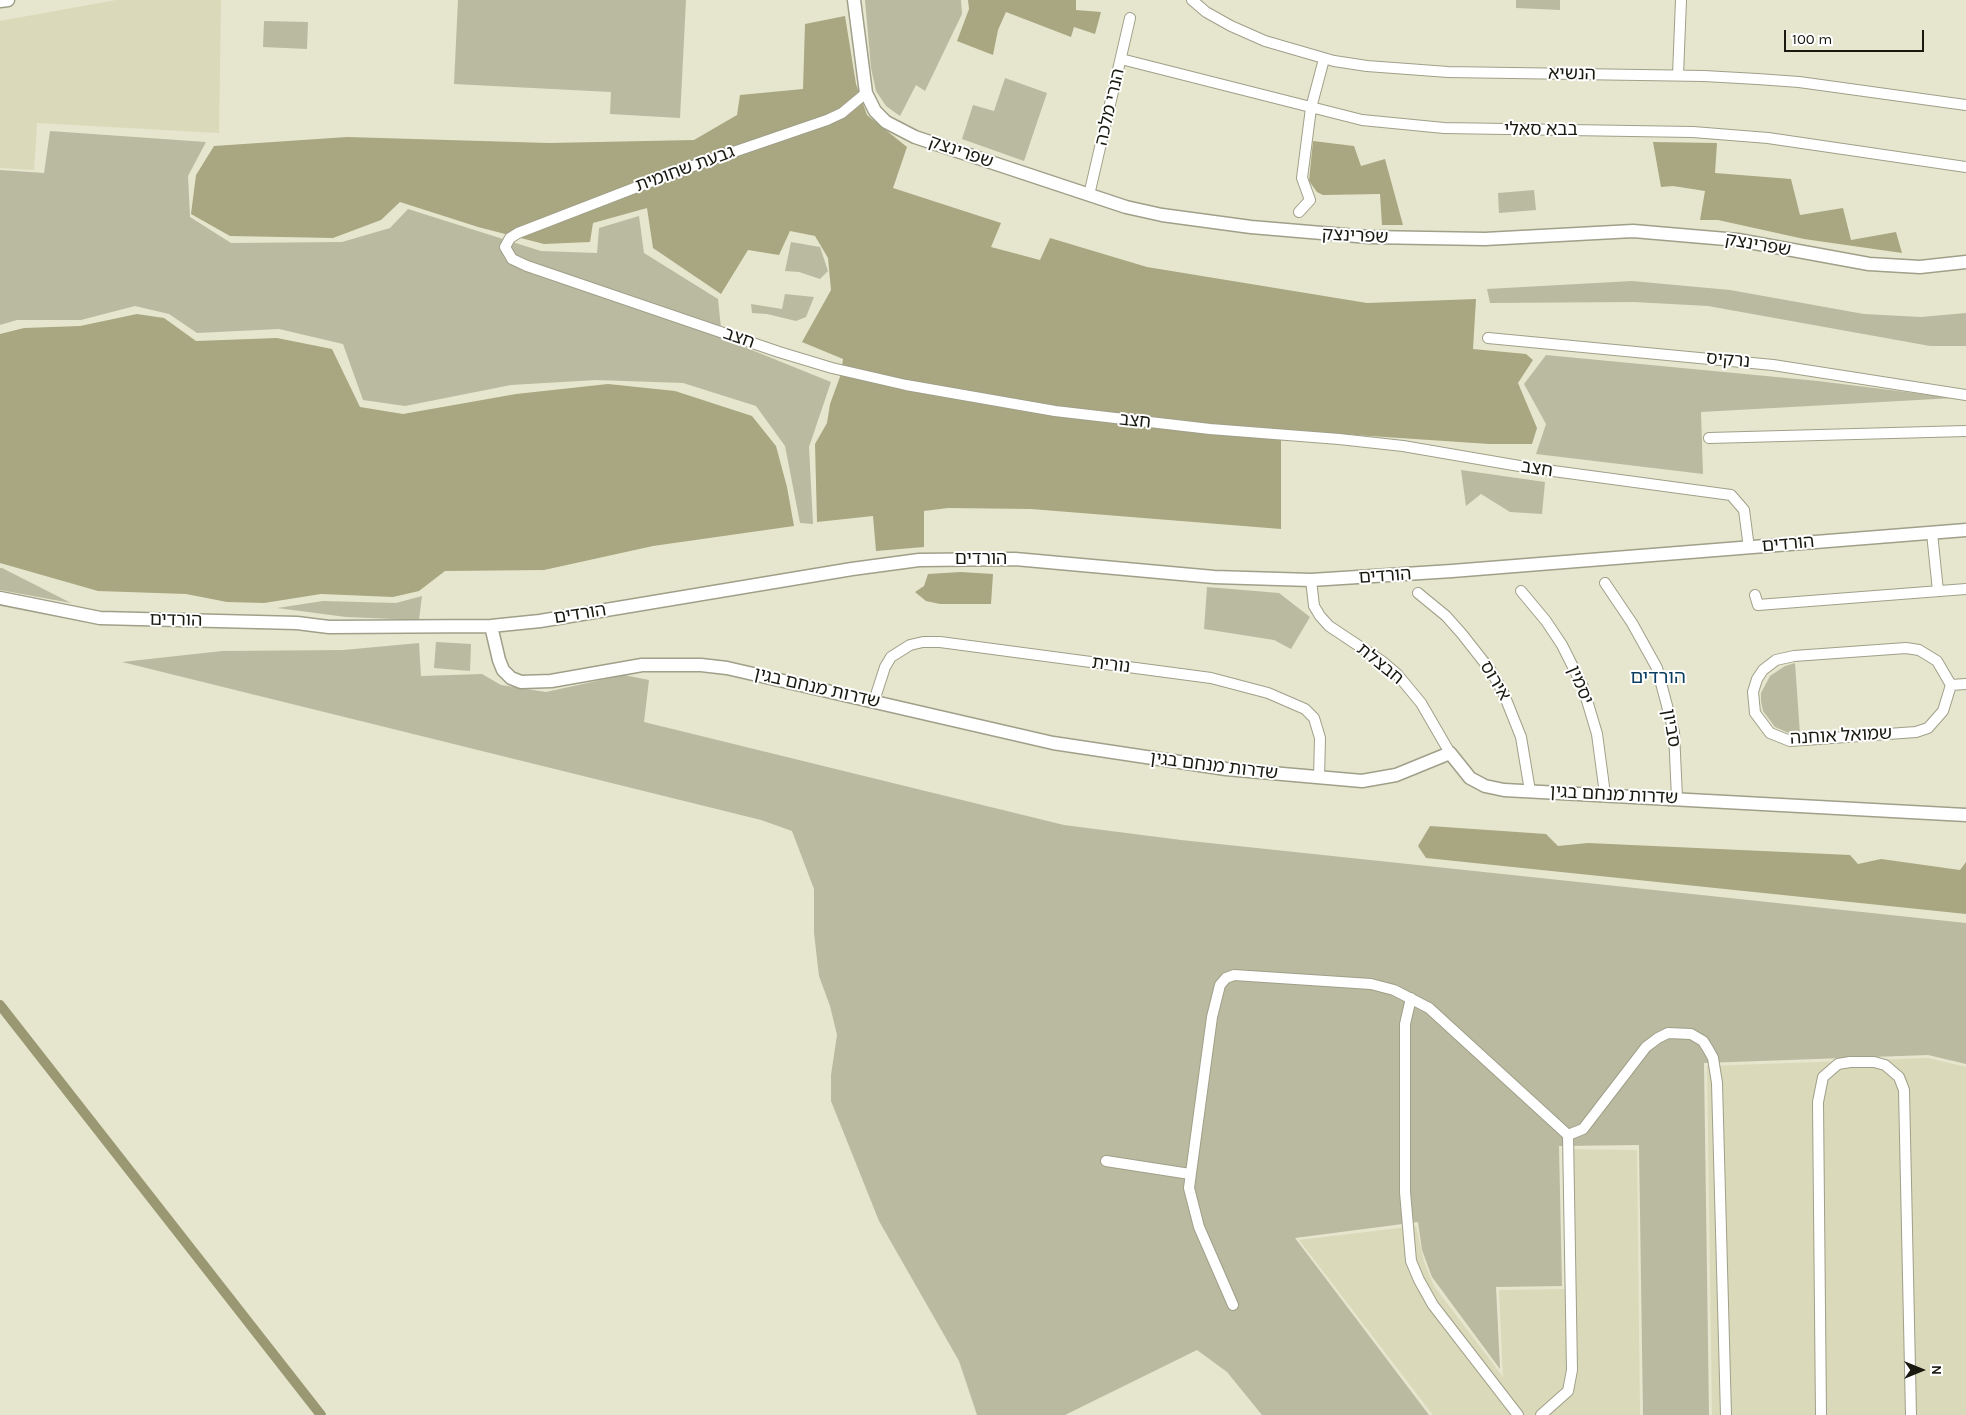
<!DOCTYPE html>
<meta charset="utf-8">
<style>
body{margin:0}
#map{position:relative;width:1966px;height:1415px;overflow:hidden;background:#e6e6ce;font-family:Karla,sans-serif}
canvas{display:block}
.north{position:absolute;left:1896px;top:1345px;width:50px;height:50px;-webkit-text-stroke:4px #fff;paint-order:stroke;rotate:90deg;font-size:14px;font-weight:700;line-height:20px;text-align:center;color:#191910}
.north::after{content:'';display:block;margin:auto;width:18px;height:22px;background:#191910;clip-path:polygon(50% 0,100% 100%,50% 72%,0 100%)}
.scale{position:absolute;left:1784px;top:30px;width:140px;height:22px;box-sizing:border-box;border:2px solid #191910;border-top:0;padding-left:6px;font-size:15px;line-height:18px;white-space:nowrap;color:#191910;-webkit-text-stroke:4px #fff;paint-order:stroke}
</style>
<div id="map">
<canvas width="1966" height="1415"></canvas>
<div class="north">N</div>
<div class="scale">100 m</div>
</div>
<script>
const c = document.querySelector('canvas').getContext('2d');
c.lineJoin = 'round';
function fillPath(path, color) { c.fillStyle = color; c.fill(path, 'evenodd'); }
const toPath = rows => new Path2D(rows.map(r => 'M' + r).join(''));
function strokePath(path, color, width, dash) { c.strokeStyle = color; c.lineWidth = width; c.lineCap = dash ? 'butt' : 'round'; c.setLineDash(dash || []); c.stroke(path); }
function write(font, color, halo, rows, align = 'center') {
  c.font = font + ' Karla,"Noto Sans Hebrew",sans-serif'; c.lineWidth = 4; c.setLineDash([]); c.textBaseline = 'middle'; c.strokeStyle = halo; c.fillStyle = color; for (const [text, x, y, turn = 0] of rows) {
    c.save(); c.translate(x, y); c.rotate((+turn || 0) * Math.PI / 180); c.textAlign = isNaN(turn) ? turn : align; if (halo) c.strokeText(text, 0, 0); c.fillText(text, 0, 0); c.restore();
  }
}
const built = toPath([
 [116,0,221,0,219,133,37,123,34,170,0,168,0,21],
 [1928,1058,1966,1067,1966,1415,1712,1415,1707,1066],
 [1562,1149,1637,1150,1640,1415,1433,1415,1299,1240,1416,1226,1424,1262,1434,1286,1503,1377,1499,1290,1566,1289]
]);
const green = toPath([
 [458,0,686,0,680,118,610,114,611,92,454,84],
 [865,0,961,0,962,14,925,91,916,85,900,116,886,106,876,91,871,68],
 [1516,0,1560,0,1560,10,1516,8],
 [264,21,308,22,307,49,263,47],
 [1005,78,1047,93,1024,161,962,139,973,105,994,111],
 [50,131,206,142,188,176,190,217,231,243,342,242,390,228,408,209,541,251,597,253,599,228,639,216,644,253,718,299,722,338,831,382,809,447,813,524,800,523,785,446,756,406,683,383,596,380,511,385,405,406,363,400,343,344,279,329,197,333,169,314,135,306,81,320,17,320,0,325,0,170,44,173],
 [1534,190,1536,210,1499,213,1498,193],
 [791,242,820,247,828,271,820,279,799,272,785,271],
 [1632,281,1730,290,1864,314,1921,317,1966,313,1966,346,1930,346,1708,306,1634,302,1490,303,1487,289],
 [785,294,814,297,806,317,796,321,767,314,752,313,751,304,782,309],
 [1546,355,1818,381,1954,398,1701,412,1703,474,1536,454,1546,424,1524,384],
 [1461,470,1545,482,1542,514,1510,512,1481,494,1466,506],
 [0,568,2,568,71,603,0,590],
 [1207,587,1279,593,1310,617,1291,649,1274,640,1204,629],
 [422,596,419,620,346,617,277,608,323,601,396,603],
 [436,642,471,644,470,671,434,668],
 [419,643,421,676,482,674,501,685,546,692,624,675,649,680,644,722,1064,825,1181,840,1966,923,1966,1064,1928,1055,1704,1063,1709,1415,1643,1415,1639,1145,1559,1146,1562,1286,1496,1287,1500,1369,1432,1277,1422,1250,1418,1222,1295,1238,1429,1415,1262,1415,1227,1372,1197,1350,1065,1415,977,1415,959,1361,879,1221,831,1101,831,1075,837,1035,830,1006,819,976,814,933,814,889,792,831,761,820,122,662,222,651,343,650],
 [1795,663,1800,734,1791,734,1775,727,1763,711,1761,701,1761,693,1770,676,1785,666]
]);
const forest = toPath([
 [968,0,1076,0,1076,10,1101,12,1095,34,1074,27,1071,37,1006,12,998,30,993,55,957,41,969,9],
 [845,16,856,84,867,115,907,147,893,188,1001,223,991,247,1040,260,1050,238,1147,267,1367,303,1476,299,1473,349,1526,354,1533,360,1518,383,1537,428,1532,444,1489,444,1281,430,1281,529,1031,509,948,508,924,511,924,547,876,551,873,516,817,522,815,444,827,423,830,404,841,374,843,359,802,342,831,290,828,258,815,236,790,231,779,255,748,250,721,294,653,248,647,208,593,223,590,242,544,244,478,227,400,202,381,220,333,238,230,236,191,214,196,175,214,146,347,137,549,143,694,140,737,115,740,95,803,89,805,24],
 [1313,141,1354,146,1361,166,1385,159,1403,225,1382,225,1380,194,1323,195,1317,192,1309,181],
 [1653,142,1717,143,1715,173,1791,179,1800,215,1843,208,1851,240,1896,232,1902,253,1804,239,1718,220,1700,220,1705,191,1673,186,1661,187],
 [137,314,164,318,196,341,277,338,332,349,360,407,403,414,516,394,608,384,675,391,752,416,776,446,787,487,794,526,653,546,544,570,445,571,419,591,393,597,321,594,264,603,227,602,186,594,98,591,0,563,0,334,24,328,80,326],
 [961,572,993,574,991,604,940,604,926,601,915,592,924,586,928,574],
 [1430,826,1546,834,1558,846,1588,843,1850,855,1858,864,1881,859,1960,870,1966,862,1966,914,1426,858,1418,846]
]);
const canal = toPath([
 [0,1005,321,1415]
]);
const minor = toPath([
 [1192,0,1206,12,1231,26,1265,41,1334,61,1367,66,1448,72,1704,76,1757,79,1799,82,1966,105],
 [1121,59,1362,120,1444,128,1693,132,1768,138,1966,167],
 [1678,75,1681,0],
 [866,93,842,113,827,120,681,170,518,233,510,238,505,247,512,259,527,266,779,352,832,368,906,385,1055,411,1210,429,1339,439,1403,446,1531,468,1731,495,1744,510,1749,548],
 [1089,195,1130,18],
 [1299,212,1310,200,1302,178,1311,108,1324,59],
 [1488,338,1773,365,1966,395],
 [1709,438,1966,431],
 [1932,533,1938,591],
 [1311,580,1314,606,1320,616,1329,626,1383,662,1397,674,1421,703,1450,753],
 [1605,583,1632,623,1657,668,1674,732,1677,798],
 [1521,591,1546,621,1562,645,1583,687,1597,734,1605,794],
 [1418,593,1446,616,1462,634,1491,671,1503,692,1521,737,1530,791],
 [1755,595,1758,605,1966,589],
 [1906,648,1919,650,1937,661,1951,685,1943,711,1928,728,1916,732,1790,741,1770,733,1755,713,1753,692,1757,679,1763,670,1776,660,1794,656,1906,648],
 [1951,685,1966,684],
 [874,701,885,667,891,657,910,645,923,642,940,642,1211,678,1268,693,1305,709,1314,718,1320,738,1319,778],
 [1411,998,1405,1024,1405,1192,1411,1261,1419,1280,1433,1305,1518,1415],
 [1568,1135,1583,1129,1646,1047,1658,1038,1668,1033,1691,1034,1703,1041,1708,1049,1713,1058,1717,1083,1726,1415],
 [1106,1161,1190,1174],
 [1233,1305,1199,1227,1189,1188,1212,1017,1220,985,1226,978,1234,975,1371,984,1394,990,1429,1008,1568,1135,1572,1370,1568,1391,1541,1415],
 [1821,1415,1818,1102,1823,1077,1838,1064,1850,1062,1874,1062,1885,1065,1899,1077,1904,1090,1911,1415]
]);
const tertiary = toPath([
 [854,0,866,93,875,111,886,122,915,137,1126,207,1162,215,1251,227,1369,237,1485,239,1633,231,1738,240,1869,264,1920,267,1966,262],
 [0,1,8,0],
 [0,598,100,618,297,623,329,627,491,626,540,621,852,569,919,560,1015,559,1214,577,1311,580,1452,571,1966,530],
 [491,626,499,660,503,670,511,678,521,682,551,681,642,665,701,665,727,668,1053,743,1226,769,1362,781,1396,775,1450,753,1470,778,1485,786,1504,790,1966,815]
]);
const streetNames = [
 ["הנשיא",1572,74,1],
 ["הנרי מלכה",1110,107,-77],
 ["בבא סאלי",1541,130],
 ["שפרינצק",961,152,19],
 ["גבעת שחומית",685,169,-20],
 ["שפרינצק",1355,236,3],
 ["שפרינצק",1758,245,10],
 ["חצב",739,338,19],
 ["נרקיס",1728,360,5],
 ["חצב",1135,421,6],
 ["חצב",1537,469,8],
 ["הורדים",1788,544,-5],
 ["הורדים",981,559],
 ["הורדים",1385,576,-4],
 ["הורדים",580,614,-9],
 ["הורדים",176,620,1],
 ["חבצלת",1380,664,39],
 ["נורית",1111,665,7],
 ["אירוס",1495,681,59],
 ["יסמין",1580,685,67],
 ["שדרות מנחם בגין",817,688,13],
 ["סביון",1671,728,80],
 ["שמואל אוחנה",1841,736,-3],
 ["שדרות מנחם בגין",1214,766,7],
 ["שדרות מנחם בגין",1614,795,3]
];
const neighbourhoodNames = [
 ["הורדים",1658,678]
];
fillPath(built, '#dad9ba');
fillPath(green, '#babaa1');
fillPath(forest, '#a8a781');
strokePath(canal, '#999873', 10);
strokePath(minor, '#a09f89', 12);
strokePath(tertiary, '#a09f89', 15);
strokePath(minor, '#fff', 10);
strokePath(tertiary, '#fff', 12);
write('18px', '#191910', '#fff', streetNames);
write('19px', '#0a3c5f', '#fff', neighbourhoodNames);
</script>
